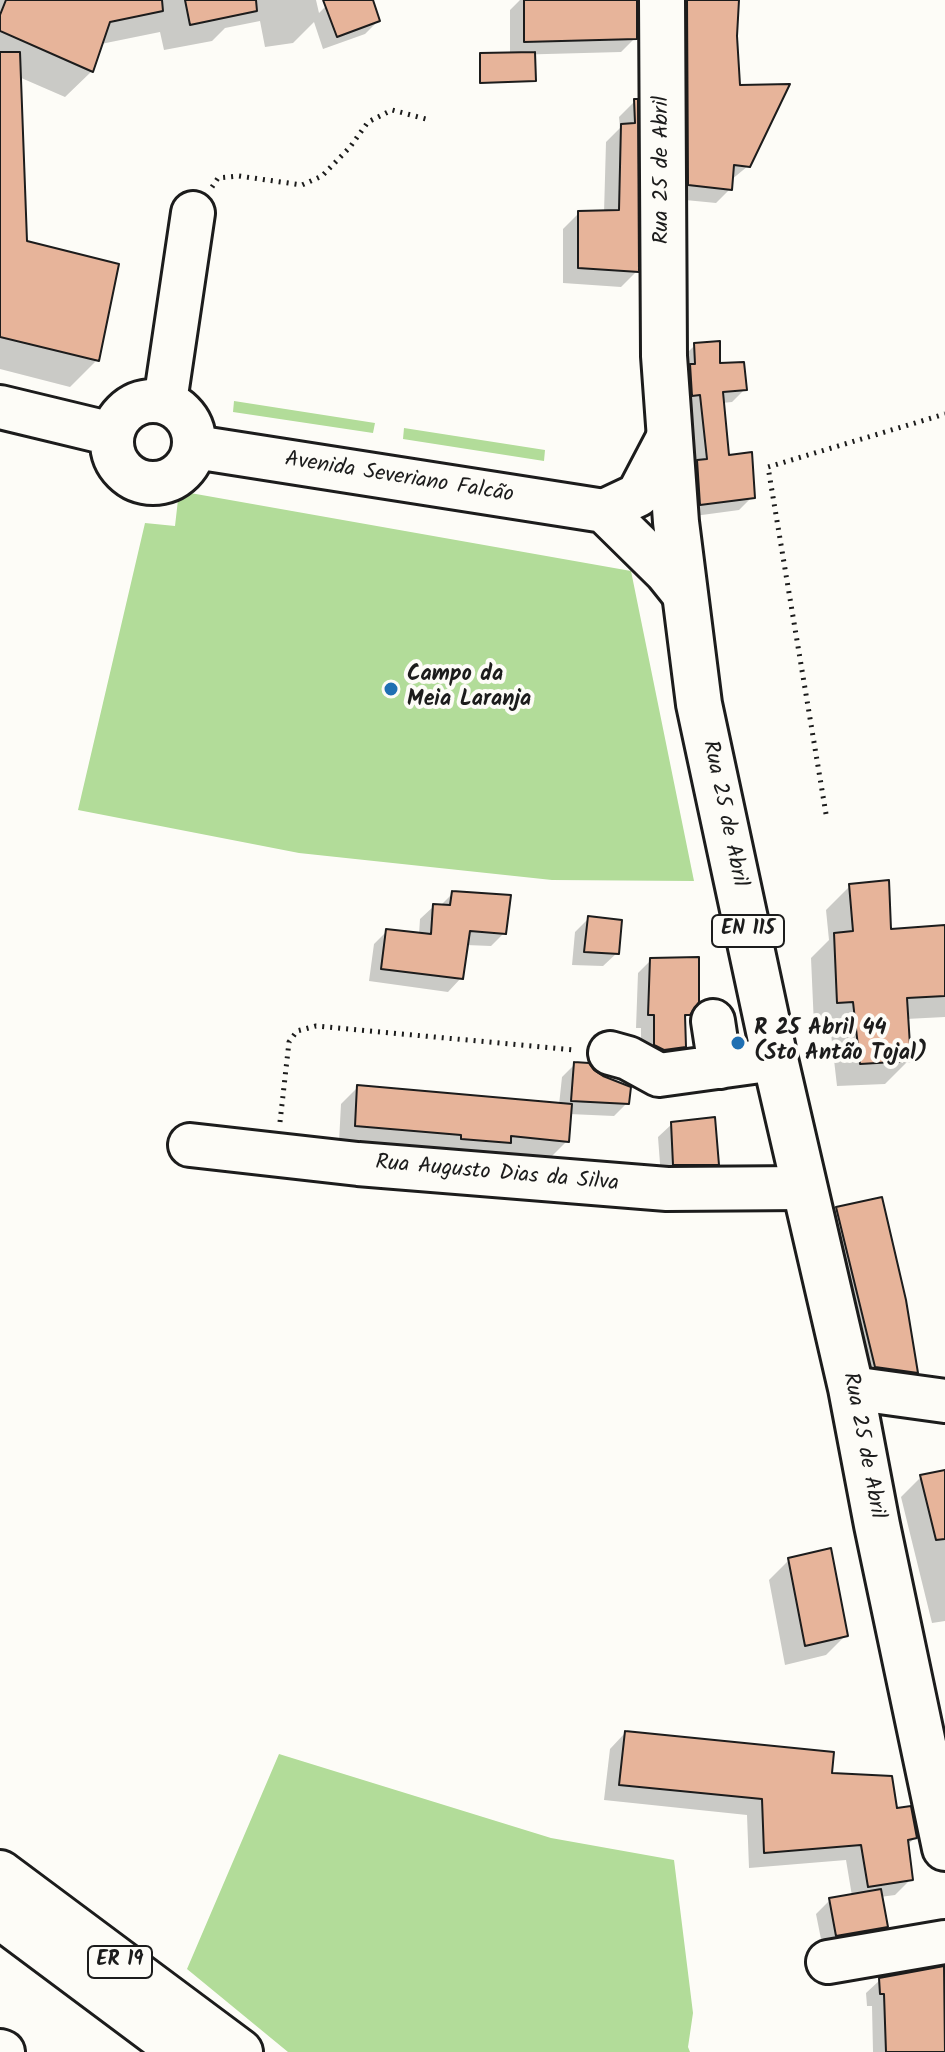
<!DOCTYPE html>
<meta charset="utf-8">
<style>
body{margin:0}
canvas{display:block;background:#fdfcf7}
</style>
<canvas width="945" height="2052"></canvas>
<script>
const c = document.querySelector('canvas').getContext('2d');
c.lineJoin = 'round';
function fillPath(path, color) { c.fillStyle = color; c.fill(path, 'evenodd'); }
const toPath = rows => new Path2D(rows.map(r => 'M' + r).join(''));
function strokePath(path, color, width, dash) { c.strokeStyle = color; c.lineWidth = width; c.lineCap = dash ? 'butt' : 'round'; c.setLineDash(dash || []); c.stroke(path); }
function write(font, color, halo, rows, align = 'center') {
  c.font = font + ' Kalam,sans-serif'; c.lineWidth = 8; c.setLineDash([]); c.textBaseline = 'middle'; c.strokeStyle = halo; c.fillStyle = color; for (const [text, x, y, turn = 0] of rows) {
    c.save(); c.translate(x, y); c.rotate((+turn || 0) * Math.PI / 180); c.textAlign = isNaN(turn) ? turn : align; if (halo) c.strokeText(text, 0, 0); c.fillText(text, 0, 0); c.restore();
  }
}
const green = toPath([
 [234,401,375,423,373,433,233,412],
 [404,428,545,450,544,461,403,439],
 [179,491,631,571,694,881,552,880,299,853,78,810,145,523,175,526],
 [279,1754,551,1838,674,1860,693,2013,688,2047,690,2052,288,2052,187,1969]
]);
const shadow = toPath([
 [0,0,316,0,319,13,326,6,343,0,371,0,378,21,365,34,323,49,314,22,293,43,265,47,260,21,225,28,212,41,164,50,160,32,101,44,92,71,65,97,19,77,25,242,97,360,70,387,0,369],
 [520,0,635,0,635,38,621,52,510,55,510,10],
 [668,0,737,0,735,36,748,166,731,180,730,189,716,203,675,199],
 [635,101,637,271,621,287,563,283,563,229,579,213,604,213,606,142,620,128,619,117],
 [695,345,745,389,732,402,722,403,728,457,752,497,739,510,687,517,682,358],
 [850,886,889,931,945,927,945,1017,906,1019,909,1060,885,1084,837,1086,830,1025,814,1026,811,958,829,940,826,910],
 [453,893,504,933,491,946,466,945,461,978,448,992,369,981,374,944,387,931,419,935,420,919,434,906,440,906],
 [589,918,617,953,603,966,572,965,575,932],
 [651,960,689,1014,684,1019,684,1046,671,1060,641,1058,641,1028,636,1028,638,973],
 [575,1064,627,1103,614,1116,569,1114,567,1141,550,1158,498,1153,492,1159,339,1142,341,1104,358,1087,559,1105,562,1077],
 [672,1124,717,1164,703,1177,661,1177,658,1137],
 [837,1208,916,1372,899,1389,858,1384,820,1226],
 [945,1472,945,1621,932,1623,901,1497,921,1477],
 [789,1560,846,1635,826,1655,785,1665,769,1580],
 [625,1733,830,1775,895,1810,915,1838,906,1846,911,1879,895,1895,880,1897,886,1927,873,1940,823,1949,816,1914,830,1900,852,1896,846,1860,749,1868,747,1815,604,1800,610,1749],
 [943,1969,945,2052,873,2052,872,2006,867,2006,866,1993,880,1980]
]);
const building = toPath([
 [6,0,162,0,163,11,110,22,93,72,0,31,0,15,6,0],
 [185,0,256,0,257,11,190,25,185,0],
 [323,0,373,0,380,21,337,37,323,0],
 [524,0,637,0,637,39,524,42,524,0],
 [687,0,739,0,737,36,740,85,790,84,750,167,734,165,732,190,688,185,687,0],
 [0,52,20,52,27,241,119,264,99,361,0,337,0,52],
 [535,52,536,81,480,83,480,53,535,52],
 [634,99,638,99,639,272,578,268,578,211,619,210,621,124,635,123,634,99],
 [720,341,720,363,744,362,747,390,723,392,729,455,752,452,755,498,700,505,697,460,707,459,700,395,692,396,690,364,695,364,694,343,720,341],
 [889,880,891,929,945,925,945,996,907,998,911,1061,860,1064,853,1002,837,1003,834,933,853,931,849,884,889,880],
 [452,891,511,895,506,934,470,931,463,979,381,969,386,929,431,934,433,904,450,905,452,891],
 [588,916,622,920,619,954,584,952,588,916],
 [699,957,699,1002,690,1015,685,1015,686,1047,664,1050,654,1045,654,1015,648,1015,650,958,699,957],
 [574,1062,589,1063,594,1070,603,1076,631,1087,629,1104,571,1101,574,1062],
 [357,1085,572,1104,569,1142,511,1136,511,1143,461,1139,461,1135,355,1126,357,1085],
 [715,1117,719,1165,673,1165,671,1122,715,1117],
 [882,1197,906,1300,918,1373,875,1367,836,1207,882,1197],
 [945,1470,945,1539,936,1540,920,1475,945,1470],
 [831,1548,848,1636,805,1646,788,1558,831,1548],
 [625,1731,834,1752,832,1773,892,1776,897,1808,911,1806,917,1838,908,1840,913,1880,868,1887,861,1845,764,1853,762,1799,619,1785,625,1731],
 [881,1889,888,1927,836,1936,829,1898,881,1889],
 [944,1966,945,2052,886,2052,884,1994,880,1994,879,1978,944,1966]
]);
const path = toPath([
 [212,187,218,178,239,176,302,185,322,176,350,147,368,122,392,110,426,119],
 [826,814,768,467,945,414],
 [280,1122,289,1042,297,1031,316,1026,575,1050]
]);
const minor = toPath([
 '112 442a41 41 0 1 1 82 0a41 41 0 1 1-82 0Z',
 [165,402,193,213],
 [0,407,112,434],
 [195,447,604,511,638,495,670,434],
 [604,511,666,572,686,597],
 [713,1021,720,1067],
 [610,1053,628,1058,659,1075,775,1059],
 [190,1145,358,1164,667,1189,804,1188],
 [851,1388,945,1401],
 [828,1962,945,1942],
 [0,2051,3,2052]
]);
const major = toPath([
 [662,0,664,356,676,522,699,704,775,1059,851,1388,877,1525,945,1848]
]);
const highway = toPath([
 [0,1873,240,2052],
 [0,1916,182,2052]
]);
const markers = [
 [391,689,8,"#1f6fb2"],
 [738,1043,8,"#1f6fb2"]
];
const shields = [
 [748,931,72],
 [120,1962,64]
];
const shieldNames = [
 ["EN 115",748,931],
 ["ER 19",120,1962]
];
const streetNames = [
 ["Rua 25 de Abril",663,170,-90],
 ["Avenida Severiano Falcão",399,479,9],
 ["Rua 25 de Abril",723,814,78],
 ["Rua Augusto Dias da Silva",497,1175,5],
 ["Rua 25 de Abril",862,1446,79]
];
const poiNames = [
 ["Campo da",407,676],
 ["Meia Laranja",407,701],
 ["R 25 Abril 44",754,1030],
 ["(Sto Antão Tojal)",754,1055]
];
fillPath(green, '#b2dc99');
fillPath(shadow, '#0003');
fillPath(building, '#e7b49a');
strokePath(building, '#1c1c1c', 2);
strokePath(minor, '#1c1c1c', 48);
strokePath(major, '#1c1c1c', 50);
strokePath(highway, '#1c1c1c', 50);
strokePath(path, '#1c1c1c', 5, [2, 6]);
strokePath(minor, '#fdfcf7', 42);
strokePath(major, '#fdfcf7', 44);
strokePath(highway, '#fdfcf7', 44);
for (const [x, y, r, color] of markers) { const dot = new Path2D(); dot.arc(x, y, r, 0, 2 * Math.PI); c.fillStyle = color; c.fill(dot); strokePath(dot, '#fdfcf7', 3); }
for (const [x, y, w] of shields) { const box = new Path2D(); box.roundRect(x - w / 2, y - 16, w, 32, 6); c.fillStyle = '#fdfcf7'; c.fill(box); strokePath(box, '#1c1c1c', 2); }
write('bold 20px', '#1c1c1c', null, shieldNames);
write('22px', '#1c1c1c', '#fdfcf7', streetNames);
write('bold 22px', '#1c1c1c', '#fdfcf7', poiNames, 'left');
</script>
